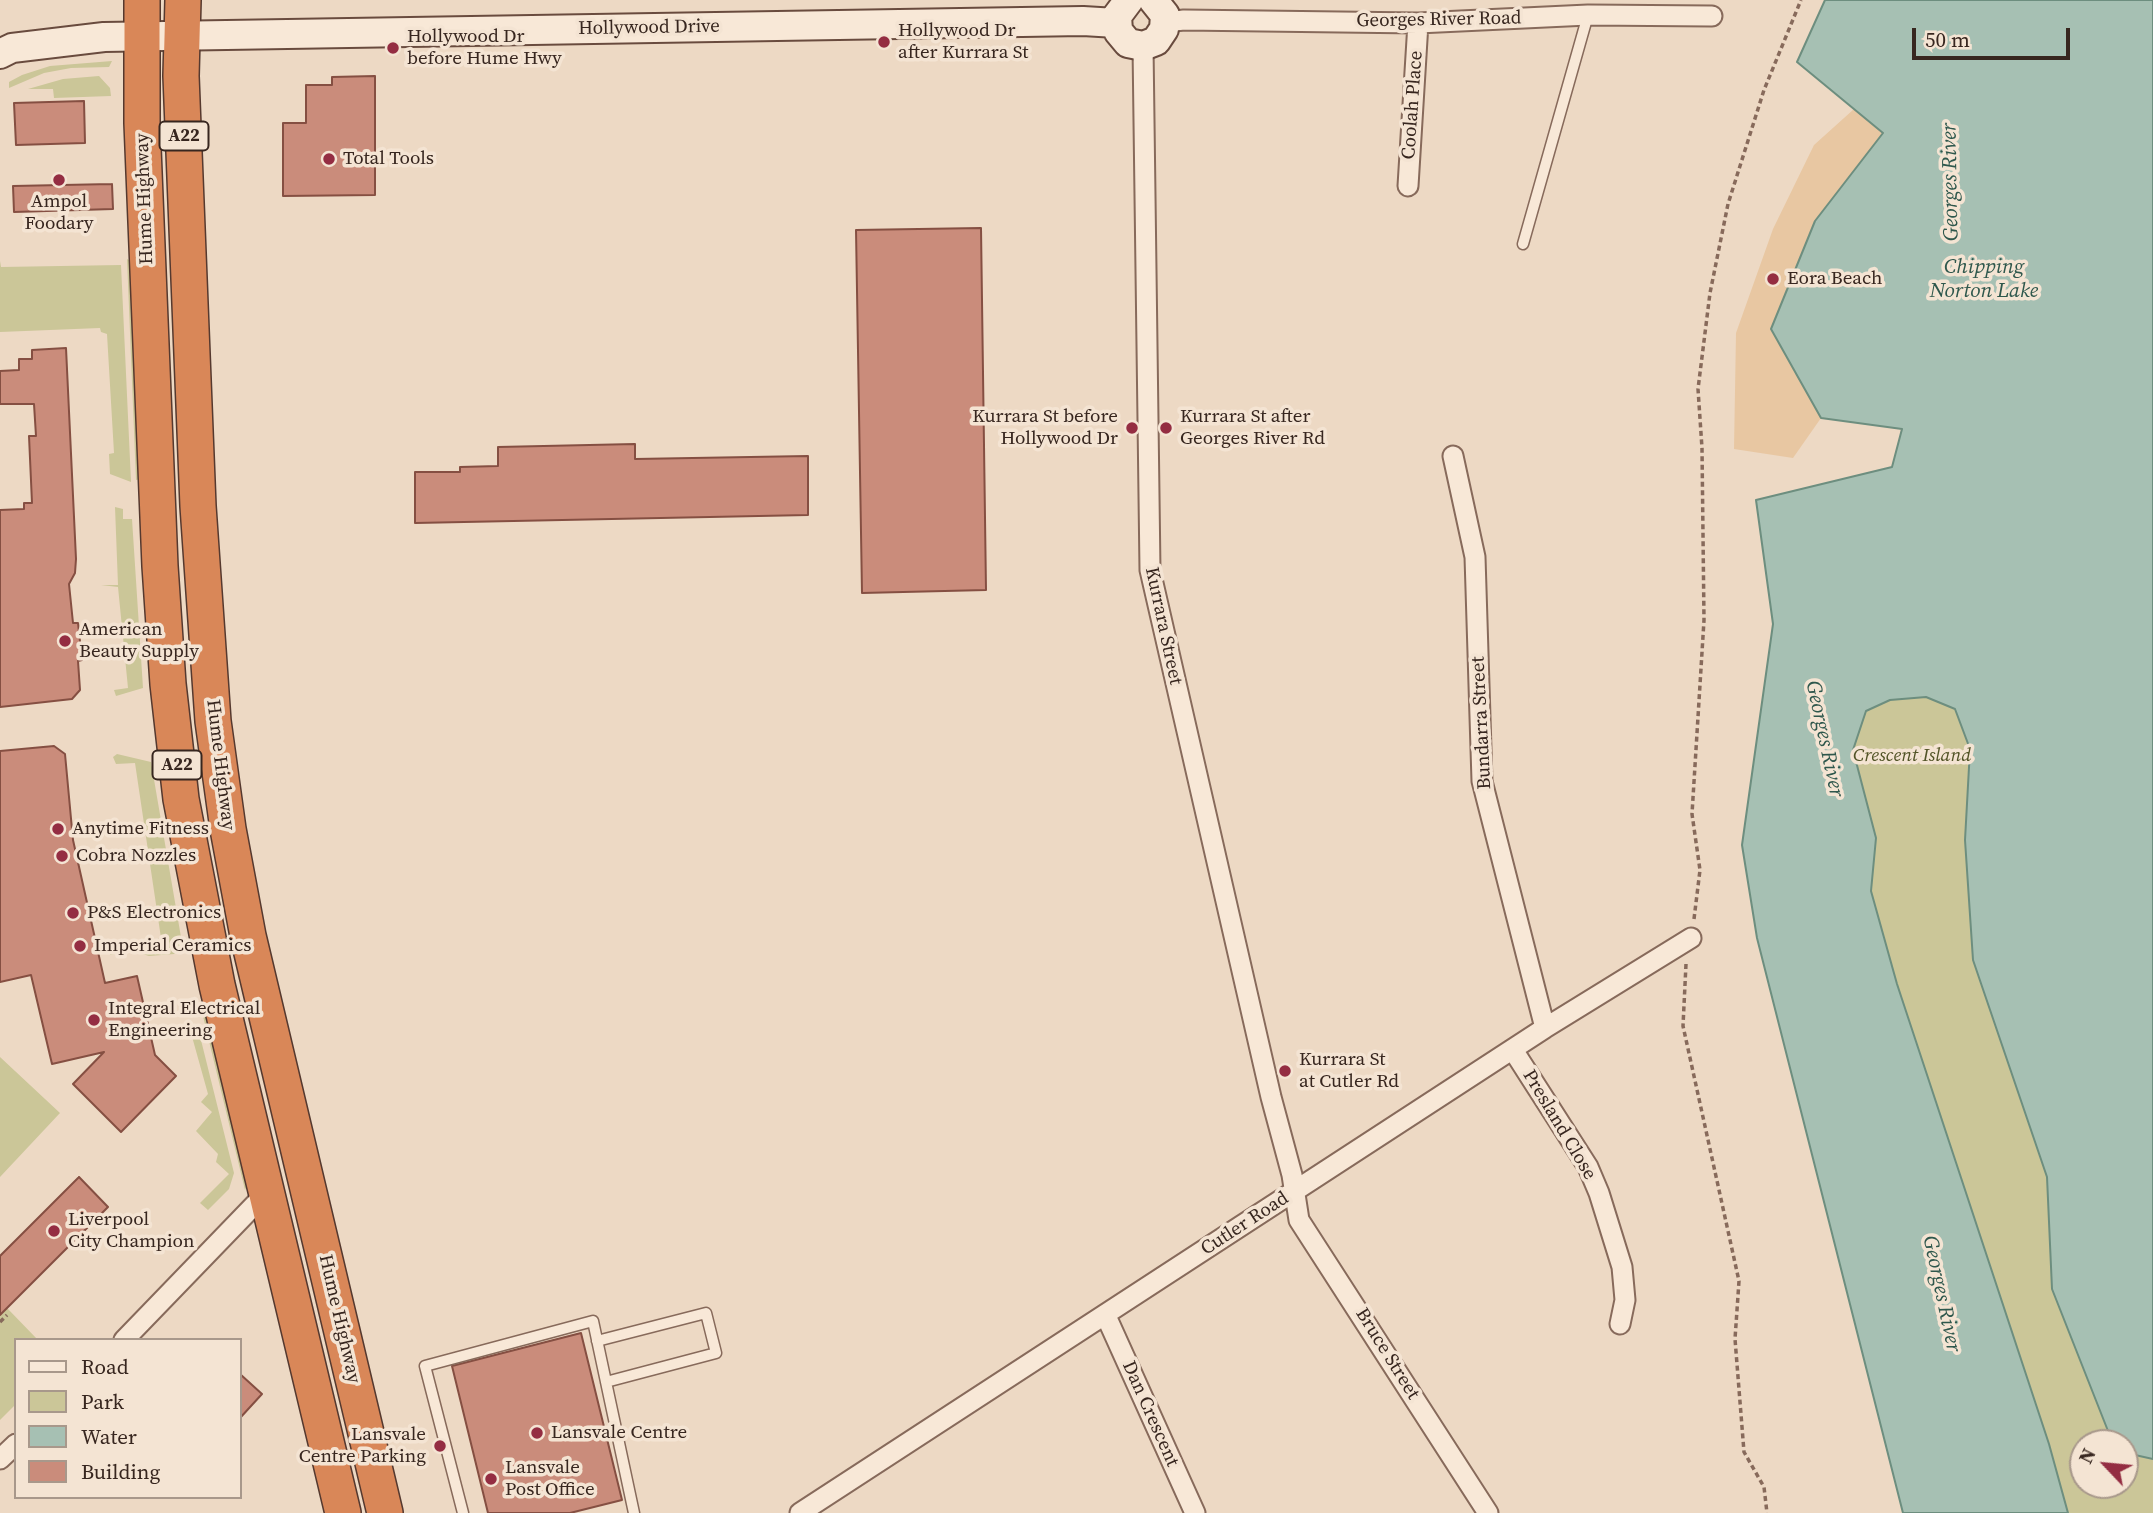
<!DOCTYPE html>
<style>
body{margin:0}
#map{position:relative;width:2153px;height:1513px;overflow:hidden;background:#edd9c4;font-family:"Source Serif 4",serif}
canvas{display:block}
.legend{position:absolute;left:14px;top:1338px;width:228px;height:161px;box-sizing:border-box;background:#f4e4d3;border:2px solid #a8988b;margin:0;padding:9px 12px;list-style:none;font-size:21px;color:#37261f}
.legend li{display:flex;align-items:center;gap:14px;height:35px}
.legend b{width:35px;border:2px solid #a8988b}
.north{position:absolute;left:2069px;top:1429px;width:70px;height:70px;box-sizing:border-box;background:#f4e4d3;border:2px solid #a8988b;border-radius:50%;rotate:296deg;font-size:19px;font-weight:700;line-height:28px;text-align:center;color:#37261f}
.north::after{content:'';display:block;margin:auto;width:24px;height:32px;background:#942d42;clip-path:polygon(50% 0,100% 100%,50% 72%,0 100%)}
.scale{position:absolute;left:1912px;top:28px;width:158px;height:32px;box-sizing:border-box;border:4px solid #37261f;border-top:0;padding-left:9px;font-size:21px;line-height:24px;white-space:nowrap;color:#37261f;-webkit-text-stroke:5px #f4e4d3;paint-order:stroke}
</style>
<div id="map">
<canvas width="2153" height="1513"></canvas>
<ul class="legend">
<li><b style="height:9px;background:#f8e8d7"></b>Road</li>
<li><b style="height:19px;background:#cbc698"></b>Park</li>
<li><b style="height:19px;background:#a6c0b3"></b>Water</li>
<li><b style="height:19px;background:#ca8c7b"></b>Building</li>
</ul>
<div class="north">N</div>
<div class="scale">50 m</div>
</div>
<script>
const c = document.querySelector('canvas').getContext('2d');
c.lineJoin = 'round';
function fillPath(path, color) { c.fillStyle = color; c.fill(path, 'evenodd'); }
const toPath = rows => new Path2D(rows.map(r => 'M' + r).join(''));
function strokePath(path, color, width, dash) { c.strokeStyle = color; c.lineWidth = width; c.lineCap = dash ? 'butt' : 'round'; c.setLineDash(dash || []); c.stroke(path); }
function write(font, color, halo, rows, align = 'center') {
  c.font = font + ' "Source Serif 4",serif'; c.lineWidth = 7; c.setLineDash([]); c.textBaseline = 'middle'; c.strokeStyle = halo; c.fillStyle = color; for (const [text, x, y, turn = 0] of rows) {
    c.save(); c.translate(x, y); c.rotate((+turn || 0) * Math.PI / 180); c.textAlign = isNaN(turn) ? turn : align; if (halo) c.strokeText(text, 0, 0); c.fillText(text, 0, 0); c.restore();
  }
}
const green = toPath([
 [112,61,109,67,71,68,44,73,9,88,9,82,22,75,50,66],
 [99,76,110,88,111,96,54,98,53,89,28,89,63,79],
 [127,259,131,261,141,479,136,480],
 [0,261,1,267,121,265,131,482,110,474,109,454,114,453,107,334,101,332,100,328,0,332],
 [115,507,123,509,123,519,132,519,143,688,116,696,114,690,128,688,118,587,101,585,118,585],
 [1926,697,1955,709,1970,749,1965,840,1973,960,2047,1177,2052,1289,2110,1436,2119,1443,2083,1443,2083,1485,2125,1485,2125,1448,2135,1455,2153,1459,2153,1513,2068,1513,2049,1444,1897,984,1871,891,1876,838,1853,750,1866,711,1890,700],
 [117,754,151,762,182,943,182,948,174,954,149,956,133,951,110,955,110,952,161,938,135,763,116,764,113,757],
 [202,1012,207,1012,248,1184,245,1190],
 [199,1032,234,1173,229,1189,208,1210,200,1203,229,1174,216,1162,218,1154,196,1131,212,1112,201,1102,208,1094,191,1033],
 [0,1057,60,1113,0,1177],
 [7,1308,38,1340,16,1340,16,1404,0,1420,0,1313]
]);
const sand = toPath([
 [1854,109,1883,133,1815,221,1771,329,1821,418,1793,458,1734,449,1736,333,1773,229,1814,145]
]);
const water = toPath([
 [1825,0,2153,0,2153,1459,2135,1455,2125,1448,2125,1443,2119,1443,2110,1436,2052,1289,2047,1177,1973,960,1965,840,1970,749,1955,709,1926,697,1890,700,1866,711,1853,750,1876,838,1871,891,1897,984,2049,1444,2068,1513,1903,1513,1757,938,1742,845,1773,624,1756,500,1892,467,1902,429,1821,418,1771,329,1815,221,1883,133,1797,62,1825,0]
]);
const building = toPath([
 [375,76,375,195,283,196,283,123,306,123,306,85,332,85,332,77,375,76],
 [84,101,85,143,16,145,14,103,84,101],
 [112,184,113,209,14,212,13,186,112,184],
 [981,228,986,590,862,593,856,230,981,228],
 [66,348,76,559,75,573,69,584,73,623,78,623,82,660,78,661,80,690,72,699,0,707,0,510,24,509,24,503,32,503,29,436,36,436,34,404,0,404,0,371,19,370,19,359,32,359,32,350,66,348],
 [635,444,635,459,808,456,808,515,415,523,415,472,460,472,460,467,498,466,498,447,635,444],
 [54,746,65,754,73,840,105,983,137,976,155,1055,176,1076,121,1132,73,1084,104,1052,52,1064,31,975,0,982,0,751,54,746],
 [79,1177,108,1207,0,1315,0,1256,79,1177],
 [581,1333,622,1500,570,1513,488,1513,452,1366,581,1333],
 [240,1374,262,1394,240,1418,240,1374]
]);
const path = toPath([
 [1694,919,1700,870,1692,814,1704,620,1702,448,1698,389,1710,293,1728,204,1764,90,1801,0],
 [1686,964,1683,1026,1739,1281,1735,1339,1744,1452,1764,1487,1767,1513],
 [0,1322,7,1315]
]);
const lane = toPath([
 [1523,244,1588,15],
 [597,1341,706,1313,716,1353,606,1382],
 [463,1513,425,1366,593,1321,634,1513]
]);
const street = toPath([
 [1166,22,1184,20,1418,23,1588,15,1712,16],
 [1143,46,1150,570,1271,1097,1292,1175,1299,1220,1488,1513],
 [1408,186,1418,23],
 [1453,456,1475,557,1482,781,1545,1028],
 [1513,1050,1588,1167,1599,1193,1622,1267,1625,1300,1620,1324],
 [1106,1316,1195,1513],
 [124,1340,265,1194],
 [0,1459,16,1444],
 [800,1513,1545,1028,1691,938]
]);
const secondary = toPath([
 [1129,0,1117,16,1118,31,1128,43,1143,46,1156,41,1164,29,1165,15,1153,0],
 [0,54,12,48,104,37,1083,21,1116,23]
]);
const highway = toPath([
 [142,0,142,123,160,566,168,684,181,799,217,985,343,1513],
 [183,0,181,76,198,506,213,721,228,829,248,936,385,1513]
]);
const markers = [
 [884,42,7,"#942d42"],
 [393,48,7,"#942d42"],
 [329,159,7,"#942d42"],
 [59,180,7,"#942d42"],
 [1773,279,7,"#942d42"],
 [1132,428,7,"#942d42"],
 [1166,428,7,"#942d42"],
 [65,641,7,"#942d42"],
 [58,829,7,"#942d42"],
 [62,856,7,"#942d42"],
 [73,913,7,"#942d42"],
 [80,946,7,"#942d42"],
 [94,1020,7,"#942d42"],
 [1285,1071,7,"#942d42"],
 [54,1231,7,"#942d42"],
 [537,1433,7,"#942d42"],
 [440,1446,7,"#942d42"],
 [491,1479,7,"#942d42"]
];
const shields = [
 [184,136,49],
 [177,765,49]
];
const shieldNames = [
 ["A22",184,136],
 ["A22",177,765]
];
const streetNames = [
 ["Georges River Road",1439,20,-1],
 ["Hollywood Drive",649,28,-1],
 ["Coolah Place",1413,105,-86],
 ["Hume Highway",145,199,-92],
 ["Kurrara Street",1163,626,78],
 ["Bundarra Street",1482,723,-93],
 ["Hume Highway",220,765,83],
 ["Presland Close",1559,1125,59],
 ["Cutler Road",1245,1224,-33],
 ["Hume Highway",339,1319,77],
 ["Bruce Street",1387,1354,58],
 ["Dan Crescent",1150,1414,66]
];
const poiNames = [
 ["Hollywood Dr",898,31],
 ["after Kurrara St",898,53],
 ["Hollywood Dr",407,37],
 ["before Hume Hwy",407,59],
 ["Total Tools",343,159],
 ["Ampol",59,202,"center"],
 ["Foodary",59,224,"center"],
 ["Eora Beach",1787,279],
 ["Kurrara St before",1118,417,"right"],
 ["Hollywood Dr",1118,439,"right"],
 ["Kurrara St after",1180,417],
 ["Georges River Rd",1180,439],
 ["American",79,630],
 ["Beauty Supply",79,652],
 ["Anytime Fitness",72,829],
 ["Cobra Nozzles",76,856],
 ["P&S Electronics",87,913],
 ["Imperial Ceramics",94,946],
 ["Integral Electrical",108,1009],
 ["Engineering",108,1031],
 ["Kurrara St",1299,1060],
 ["at Cutler Rd",1299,1082],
 ["Liverpool",68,1220],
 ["City Champion",68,1242],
 ["Lansvale Centre",551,1433],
 ["Lansvale",426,1435,"right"],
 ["Centre Parking",426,1457,"right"],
 ["Lansvale",505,1468],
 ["Post Office",505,1490]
];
const parkNames = [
 ["Crescent Island",1912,756]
];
const waterNames = [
 ["Georges River",1951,182,-91],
 ["Chipping",1984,268],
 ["Norton Lake",1984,292],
 ["Georges River",1824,739,78],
 ["Georges River",1941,1294,78]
];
fillPath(green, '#cbc698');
fillPath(sand, '#e8c7a2');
fillPath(water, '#a6c0b3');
strokePath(water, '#6d8e7f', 2);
fillPath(building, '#ca8c7b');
strokePath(building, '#854f42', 2);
strokePath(lane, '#876a5b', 13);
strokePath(street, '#876a5b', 23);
strokePath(secondary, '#694b3e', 32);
strokePath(highway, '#55392f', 38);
strokePath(path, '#876a5b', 3.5, [5, 3.5]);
strokePath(lane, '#f8e8d7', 10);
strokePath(street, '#f8e8d7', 19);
strokePath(secondary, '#f8e8d7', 28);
strokePath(highway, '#d98758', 35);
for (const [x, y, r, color] of markers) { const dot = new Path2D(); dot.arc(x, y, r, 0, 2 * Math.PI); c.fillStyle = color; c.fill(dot); strokePath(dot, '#f4e4d3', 2.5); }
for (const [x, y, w] of shields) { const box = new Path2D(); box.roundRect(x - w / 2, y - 14.5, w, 29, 5); c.fillStyle = '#f4e4d3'; c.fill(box); strokePath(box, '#37261f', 2); }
write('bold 18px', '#37261f', null, shieldNames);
write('19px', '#37261f', '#f4e4d3', streetNames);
write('19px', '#37261f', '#f4e4d3', poiNames, 'left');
write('italic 19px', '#515326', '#f4e4d3', parkNames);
write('italic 21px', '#2e574c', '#f4e4d3', waterNames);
</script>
